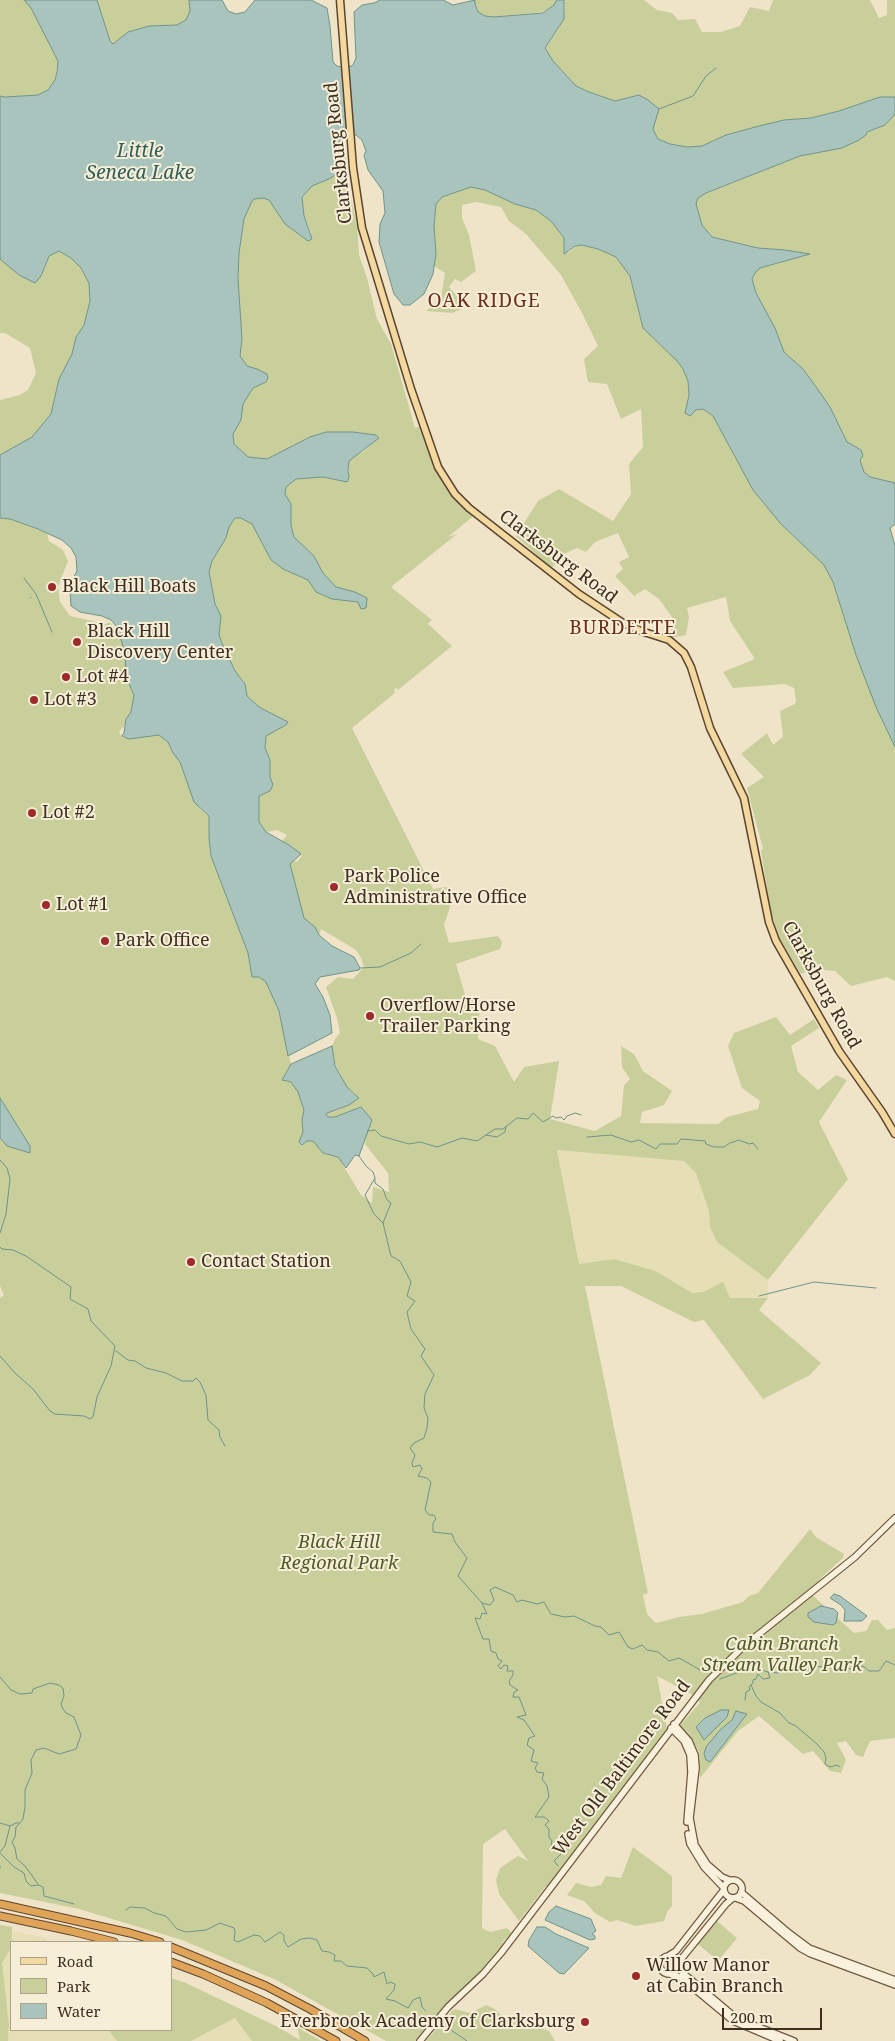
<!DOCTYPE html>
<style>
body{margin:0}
#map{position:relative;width:895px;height:2041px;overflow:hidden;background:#f0e4c8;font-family:"Noto Serif",serif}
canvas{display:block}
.legend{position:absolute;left:10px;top:1941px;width:162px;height:90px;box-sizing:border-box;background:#f7eed8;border:1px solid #ada18e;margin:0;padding:6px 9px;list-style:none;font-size:15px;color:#3d2e20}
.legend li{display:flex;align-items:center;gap:10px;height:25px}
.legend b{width:25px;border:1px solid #ada18e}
.scale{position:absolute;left:722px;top:2008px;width:100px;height:22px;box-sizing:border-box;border:2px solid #3d2e20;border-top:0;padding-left:6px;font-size:15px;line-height:18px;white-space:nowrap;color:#3d2e20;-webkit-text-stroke:4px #f7eed8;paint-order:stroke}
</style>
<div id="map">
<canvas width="895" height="2041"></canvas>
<ul class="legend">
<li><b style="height:6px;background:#f3d9a0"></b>Road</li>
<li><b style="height:14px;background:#c9cf9b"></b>Park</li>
<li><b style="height:14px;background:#a9c4bc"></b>Water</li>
</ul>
<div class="scale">200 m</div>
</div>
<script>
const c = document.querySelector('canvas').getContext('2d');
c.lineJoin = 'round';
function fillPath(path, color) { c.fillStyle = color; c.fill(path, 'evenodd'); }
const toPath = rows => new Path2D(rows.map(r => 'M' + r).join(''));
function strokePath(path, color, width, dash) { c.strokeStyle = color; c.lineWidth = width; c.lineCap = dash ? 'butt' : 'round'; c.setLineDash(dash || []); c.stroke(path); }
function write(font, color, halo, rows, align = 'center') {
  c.font = font + ' "Noto Serif",serif'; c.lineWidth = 4; c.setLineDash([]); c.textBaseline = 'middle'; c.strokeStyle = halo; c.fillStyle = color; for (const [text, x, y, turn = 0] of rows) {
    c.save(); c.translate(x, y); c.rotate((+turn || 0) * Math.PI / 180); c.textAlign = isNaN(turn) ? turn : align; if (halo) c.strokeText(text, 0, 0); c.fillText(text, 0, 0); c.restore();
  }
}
const farmland = toPath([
 [557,1150,684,1160,696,1173,709,1211,710,1227,717,1242,768,1280,768,1298,729,1298,723,1283,703,1292,692,1293,656,1271,614,1259,579,1264],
 [4,1929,47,1938,46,1942,11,1942,11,2030,108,2030,117,2041,8,2041,9,2025,0,1950,0,1932],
 [235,2018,252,2041,191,2041]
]);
const green = toPath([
 [0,0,24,0,31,8,58,61,55,80,48,90,38,95,5,97,0,96],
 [97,0,189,0,190,11,186,20,177,25,149,26,128,32,113,44,110,41],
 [475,0,557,0,554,5,543,12,494,17,485,16,478,12,475,4],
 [564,0,644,0,657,10,672,13,678,20,695,19,702,32,721,32,740,26,750,7,769,11,773,0,870,0,879,18,887,15,887,0,895,0,895,97,880,97,839,111,811,118,784,120,759,126,726,135,702,146,687,147,670,144,658,139,653,129,655,108,648,100,639,96,615,101,589,92,576,86,553,61,545,49,560,26,565,8],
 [895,114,895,483,870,477,864,472,860,460,861,450,847,442,829,407,819,391,803,369,784,352,775,328,759,301,752,279,755,273,760,268,777,264,793,257,804,257,785,250,758,248,712,237,702,225,696,204,698,198,702,195,800,156,842,148,871,130,885,125],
 [344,145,349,190,357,224,359,255,367,278,377,319,391,344,415,428,420,426,437,472,476,514,448,537,457,534,391,587,432,620,428,624,452,646,398,690,397,687,394,690,395,693,352,728,433,889,447,887,450,907,444,925,449,943,498,936,502,942,500,949,456,964,466,998,480,1000,478,1039,495,1046,514,1082,524,1067,559,1061,550,1119,595,1131,621,1116,624,1085,630,1079,622,1067,621,1046,634,1054,643,1071,672,1091,664,1105,642,1112,640,1123,718,1124,727,1117,758,1109,760,1101,742,1088,728,1046,734,1033,776,1017,790,1035,814,1019,819,1028,791,1046,798,1072,818,1090,836,1075,847,1080,819,1122,848,1179,768,1280,717,1242,710,1227,709,1211,696,1173,684,1161,557,1150,579,1264,614,1259,656,1271,692,1293,703,1292,723,1282,730,1298,768,1298,759,1310,821,1363,810,1375,763,1399,704,1320,694,1322,621,1286,585,1286,648,1593,643,1595,647,1614,656,1623,679,1617,702,1614,743,1602,749,1596,758,1593,810,1529,816,1537,844,1554,843,1558,823,1576,809,1592,854,1633,866,1631,872,1620,878,1620,887,1630,895,1628,895,1738,870,1741,863,1757,856,1755,846,1741,837,1743,846,1760,841,1773,830,1771,813,1751,803,1754,759,1716,738,1731,700,1778,699,1752,689,1734,680,1725,700,1703,695,1696,657,1676,667,1730,566,1874,550,1892,546,1886,519,1921,499,1894,496,1880,500,1868,518,1856,528,1861,505,1829,483,1844,482,1928,490,1932,507,1928,512,1933,502,1943,508,1943,497,1956,446,2005,415,2041,386,2041,274,1979,182,1940,79,1909,0,1893,0,1298,4,1295,0,1286,0,1138,7,1146,14,1148,30,1147,0,1098,0,518,10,519,47,533,49,541,63,550,68,561,58,587,60,602,70,616,106,624,109,622,120,633,125,653,126,677,134,695,131,712,126,719,124,728,122,727,119,733,124,738,159,735,168,742,173,753,180,762,187,783,200,809,209,816,209,838,211,856,248,953,252,977,259,977,266,982,279,1011,291,1064,282,1080,291,1082,298,1092,304,1110,302,1120,304,1144,307,1141,313,1141,323,1153,338,1157,361,1195,372,1203,373,1187,389,1192,388,1173,365,1144,367,1131,372,1120,361,1107,335,1117,327,1117,326,1115,327,1113,349,1105,356,1094,347,1087,334,1062,332,1046,335,1039,340,1033,337,1018,326,987,338,977,353,979,364,967,361,958,356,950,321,929,319,935,315,927,303,918,290,864,293,860,297,862,302,856,282,841,287,835,277,830,266,832,259,822,259,796,270,791,273,785,270,777,270,760,265,748,266,735,286,725,270,712,259,707,247,696,245,684,235,671,221,641,219,634,221,616,215,604,209,572,212,561,226,538,229,527,235,518,241,518,252,524,271,560,283,569,308,580,316,592,332,599,358,602,355,592,336,587,323,573,314,556,294,537,291,525,291,504,285,494,286,487,295,479,323,477,341,481,349,477,349,461,353,456,363,452,378,438,376,435,353,432,326,432,310,437,267,459,248,457,234,444,233,434,241,420,243,404,253,388,266,382,257,369,247,366,240,356,242,339,238,279,239,253,244,219,251,203,254,199,263,198,269,200,290,228,308,241,311,233,304,216,302,197,312,186,331,178,337,173,337,147],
 [482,180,500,197,536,210,551,221,564,238,568,253,576,246,582,245,598,249,616,257,630,276,643,328,677,361,683,369,688,381,689,395,685,413,703,409,713,416,753,490,767,503,781,524,824,565,833,582,859,662,873,688,895,747,895,981,887,977,851,986,835,971,813,969,801,974,780,939,770,909,761,850,763,849,747,788,764,777,741,754,767,733,773,745,783,737,780,711,795,704,796,700,794,688,785,684,733,688,723,672,755,659,730,621,726,597,687,608,689,617,686,635,671,638,672,617,659,599,645,589,634,596,615,576,623,569,619,562,629,557,618,533,595,542,586,552,577,548,557,557,560,560,551,568,516,536,538,501,559,489,613,521,631,494,629,464,643,447,641,409,621,419,607,384,588,382,584,359,598,346,581,311,561,275,526,234,509,221,501,207,476,202,462,205,462,218,469,235,476,271,461,282,455,279,449,287,467,307,452,313,426,311,441,298,445,273,434,266,436,254,434,226,436,204,442,197,471,187],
 [59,251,71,258,81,268,89,283,90,301,84,325,76,337,72,354,59,379,51,414,32,437,0,455,0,400,20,395,28,390,36,373,30,348,5,333,0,333,0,259,19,275,43,271,49,256],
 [633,1847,672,1876,672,1906,667,1912,664,1921,636,1926,617,1920,610,1922,595,1913,584,1901,567,1895,576,1883,591,1887,601,1885,606,1876,621,1878],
 [717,1921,737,1938,718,1961,698,1944],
 [0,1925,12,1927,11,1948,2,1963,9,2025,8,2041,0,2041],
 [171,1978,186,1983,278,2027,300,2040,297,2027,321,2041,252,2041,235,2018,191,2041,117,2041,108,2030,171,2030],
 [486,2005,495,2009,509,2023,520,2021,549,2031,555,2041,426,2041,454,2009,471,2013]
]);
const water = toPath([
 [24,0,97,0,110,41,113,44,128,32,149,26,177,25,186,20,190,11,189,0,222,0,228,11,236,14,245,12,255,0,311,0,327,8,330,26,333,62,337,66,347,68,353,65,356,58,354,12,362,5,374,3,380,0,443,0,453,5,475,0,475,4,478,12,485,16,494,17,543,13,554,5,557,0,564,0,564,19,545,48,553,61,576,86,589,92,615,101,639,95,648,100,659,109,653,129,658,139,670,144,687,147,702,146,726,135,759,126,784,120,811,118,839,111,880,97,895,97,895,114,885,125,867,132,866,135,859,140,842,148,800,156,706,193,698,198,696,204,702,225,712,237,758,248,785,250,810,254,760,268,755,273,752,279,756,293,775,328,784,352,803,369,819,391,830,407,847,442,861,450,863,456,860,460,864,472,870,477,895,483,895,524,890,528,895,546,895,747,876,707,856,655,833,582,824,565,781,524,753,490,713,416,703,409,696,410,690,416,685,413,689,395,688,381,683,369,677,361,643,328,630,276,616,257,598,249,582,245,575,246,564,254,564,238,551,221,536,210,515,204,485,190,471,187,442,197,436,204,434,226,436,254,433,274,424,294,410,305,403,305,394,294,379,242,380,224,385,213,383,191,368,170,364,155,366,151,362,140,356,135,345,136,338,143,338,173,331,178,312,186,302,197,304,216,312,239,308,241,285,224,269,200,263,198,254,199,251,203,244,219,239,253,238,279,242,339,240,356,247,366,257,369,267,374,268,378,266,382,253,388,243,404,241,420,233,434,234,444,248,457,267,459,310,437,326,432,353,432,376,435,379,438,349,461,348,470,349,477,347,482,323,477,296,479,286,487,285,494,291,504,291,525,294,537,314,556,323,573,336,587,355,592,367,598,366,608,361,609,358,602,332,599,316,592,308,580,283,569,271,560,252,524,241,518,235,518,229,527,226,538,212,561,209,572,215,604,221,616,219,634,221,641,235,671,245,684,247,696,259,707,288,722,286,725,266,736,265,748,270,760,270,777,273,785,270,791,259,796,259,822,266,832,289,845,301,854,290,864,304,918,315,927,319,935,332,946,354,957,360,968,359,970,320,977,315,984,323,997,330,1015,332,1033,288,1056,279,1011,266,982,259,977,252,977,248,953,211,856,209,838,209,816,194,802,180,762,173,753,168,742,159,735,129,739,122,736,124,733,126,719,131,712,134,695,126,677,125,653,117,627,111,620,102,616,80,612,71,606,70,592,71,582,77,571,76,557,71,548,62,540,38,529,10,519,0,518,0,455,32,437,51,414,59,379,72,354,76,337,84,325,90,301,89,283,81,268,71,258,59,251,49,256,41,276,35,283,19,275,0,259,0,96,5,97,38,95,48,90,55,80,57,72,58,61,31,8,24,0],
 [332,1046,335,1066,347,1087,359,1098,349,1105,327,1113,326,1115,328,1117,335,1117,361,1107,372,1120,359,1156,355,1155,346,1168,338,1157,323,1153,313,1141,307,1141,302,1145,299,1142,303,1132,302,1120,304,1110,298,1092,291,1082,282,1080,291,1064,332,1046],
 [0,1098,30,1146,30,1153,7,1146,0,1138,0,1098],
 [834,1594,840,1596,867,1616,862,1621,844,1621,845,1610,841,1605,830,1598,834,1594],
 [821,1606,834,1609,838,1613,836,1623,833,1625,814,1622,808,1617,808,1613,821,1606],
 [721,1710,729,1710,727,1717,704,1740,696,1727,705,1718,721,1710],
 [736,1711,747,1714,710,1762,706,1760,704,1754,706,1747,720,1730,732,1720,736,1711],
 [556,1906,591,1919,596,1931,592,1934,595,1936,595,1939,590,1940,545,1920,549,1912,556,1906],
 [537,1927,545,1927,556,1934,589,1948,564,1974,559,1973,528,1946,529,1940,537,1927]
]);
const stream = toPath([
 [659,109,693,96,706,76,716,68],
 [24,578,36,594,52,632],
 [30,598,31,597],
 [360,968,380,967,411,953,421,944],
 [367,1131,375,1130,381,1136,409,1144,420,1142,437,1147,462,1138,477,1141,495,1129,503,1129,517,1118,528,1119,533,1113,543,1122,553,1116,556,1118,561,1117,564,1120,567,1116,575,1113,581,1115],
 [486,1135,497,1137,505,1132,506,1127],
 [587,1137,611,1135,631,1142,639,1140,656,1149,660,1144,677,1144,681,1139,705,1141,706,1144,714,1147,724,1147,730,1143,739,1140,749,1144,753,1143,758,1149],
 [359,1156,366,1166,373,1172,375,1178,365,1195,374,1214,383,1223,391,1256,400,1261,411,1282,407,1296,415,1301,407,1312,411,1329,425,1349,421,1356,434,1375,425,1394,424,1408,428,1418,427,1428,424,1438,414,1443,410,1448,415,1455,412,1463,413,1467,420,1465,422,1469,418,1476,427,1478,431,1482,425,1510,429,1515,434,1515,436,1519,433,1523,433,1532,452,1534,455,1542,467,1558,458,1576,482,1603,487,1614,482,1613,480,1619,475,1618,483,1639,489,1639,491,1651,496,1653,498,1659,502,1661,498,1666,501,1669,504,1665,508,1666,507,1671,513,1671,513,1675,509,1681,510,1685,518,1690,514,1692,513,1697,519,1697,526,1715,517,1717,524,1720,535,1736,529,1738,527,1745,534,1750,531,1761,538,1763,535,1768,537,1772,544,1773,542,1779,547,1786,549,1797,535,1817,544,1817,549,1821,545,1825,549,1829,549,1837,552,1841,551,1846,558,1847,561,1854,554,1861,558,1866],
 [0,1160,7,1168,10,1179,6,1214,0,1233],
 [375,1179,375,1183,383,1189,387,1200,391,1203,383,1223],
 [0,1247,2,1249,13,1250,26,1256,71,1287,70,1299,88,1309,91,1321,115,1346,111,1366,97,1397,93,1417,90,1419,84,1416,55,1414,50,1411,33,1389,15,1373,0,1356],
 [759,1296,814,1282,876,1288],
 [116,1351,128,1360,135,1361,146,1368,166,1373,182,1381,193,1381,196,1378,200,1382,206,1395,208,1420,219,1430,220,1437,225,1446],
 [482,1603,490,1605,494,1600,490,1590,495,1587,513,1595,517,1602,522,1600,537,1604,544,1602,551,1614,565,1617,574,1616,595,1626,601,1627,609,1635,619,1632,628,1647,633,1649,642,1645,647,1650,658,1652,669,1661,679,1658,702,1671],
 [0,1677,11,1690,20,1694,32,1693,33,1689,50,1683,59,1685,63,1688,64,1696,61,1704,63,1709,66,1713,74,1717,81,1735,76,1749,59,1754,44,1748,36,1750,31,1760,32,1773,25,1790,25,1807,23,1819,20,1823,16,1823,10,1826,0,1823],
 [720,1679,753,1667,768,1672,778,1673,786,1668,791,1669,800,1664,822,1667,825,1663,837,1662,854,1671,863,1666,869,1671,879,1671,886,1661,895,1665],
 [751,1685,756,1696,761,1702,780,1713,789,1723,796,1726,817,1744,824,1752,826,1758,825,1764,830,1767,837,1765,840,1767],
 [745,1700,746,1692,750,1690,749,1687,753,1683,753,1680,756,1679,758,1674,763,1679,770,1678,768,1672],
 [19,1824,16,1827,15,1837,12,1842,15,1848,17,1859,25,1866,38,1884],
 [0,1852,5,1846,10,1826],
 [0,1853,14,1867,24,1873,26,1881,31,1886,39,1885,43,1887,44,1896,74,1904],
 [0,1866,0,1868],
 [126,1910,130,1907,145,1908,154,1913,166,1916,177,1929,186,1932,206,1930,220,1923,234,1928,235,1932,234,1940,238,1942,254,1935,260,1936,265,1942,280,1932,284,1935,284,1941,288,1947,301,1939,310,1938,317,1940,322,1951,329,1952,335,1955,334,1961,341,1961,347,1966,367,1968,373,1974,374,1977,384,1972,387,1984,390,1982,395,1984,394,1990,386,1999,395,2001,408,2008,413,2000,420,1997,422,2007,426,2011],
 [445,2026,467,2041]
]);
const secondary = toPath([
 [674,1724,689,1741,695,1755,696,1768,690,1818,695,1845,707,1864,722,1877,729,1880],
 [671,1728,684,1741,690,1755,691,1772,687,1822],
 [688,1834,690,1844,704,1867,723,1887],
 '724 1889a9 9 0 1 1 18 0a9 9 0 1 1-18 0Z',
 [741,1892,789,1933,809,1948,895,1980],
 [736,1898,744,1901,800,1948,811,1954,895,1985],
 [668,1956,676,1951,723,1891],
 '660 1965a9 9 0 1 1 18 0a9 9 0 1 1-18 0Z',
 [678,1963,726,1904,733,1898],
 [678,1965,683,1973,735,2017,746,2022,794,2041],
 [670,1974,680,1977,733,2021,780,2041],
 [420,2041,448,2007,483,1974,501,1953,709,1680,744,1646,855,1557,895,1518]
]);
const primary = toPath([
 [340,0,353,168,362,228,411,389,438,467,455,494,469,508,579,594,623,623,641,631,669,640,684,653,691,667,710,728,744,798,769,922,776,941,839,1051,882,1112,895,1134]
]);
const highway = toPath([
 [0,1904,130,1933,160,1942],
 [0,1916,71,1931,114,1942],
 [171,1947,266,1986,310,2009,365,2041],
 [171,1962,203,1974,267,2003,336,2041]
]);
const markers = [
 [52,587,5,"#9e2a2b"],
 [77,642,5,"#9e2a2b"],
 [66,677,5,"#9e2a2b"],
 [34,700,5,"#9e2a2b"],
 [32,813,5,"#9e2a2b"],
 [334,887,5,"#9e2a2b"],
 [46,905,5,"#9e2a2b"],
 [105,941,5,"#9e2a2b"],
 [370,1016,5,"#9e2a2b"],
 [191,1262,5,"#9e2a2b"],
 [636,1976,5,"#9e2a2b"],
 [585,2022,5,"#9e2a2b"]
];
const streetNames = [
 ["Clarksburg Road",339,153,-96],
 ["Clarksburg Road",558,557,37],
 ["Clarksburg Road",821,985,61],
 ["West Old Baltimore Road",622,1768,-53]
];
const poiNames = [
 ["Black Hill Boats",62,587],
 ["Black Hill",87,632],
 ["Discovery Center",87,653],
 ["Lot #4",76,677],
 ["Lot #3",44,700],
 ["Lot #2",42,813],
 ["Park Police",344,877],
 ["Administrative Office",344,898],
 ["Lot #1",56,905],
 ["Park Office",115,941],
 ["Overflow/Horse",380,1006],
 ["Trailer Parking",380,1027],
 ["Contact Station",201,1262],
 ["Willow Manor",646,1966],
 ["at Cabin Branch",646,1987],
 ["Everbrook Academy of Clarksburg",575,2022,"right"]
];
const parkNames = [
 ["Black Hill",339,1543],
 ["Regional Park",339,1564],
 ["Cabin Branch",782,1645],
 ["Stream Valley Park",782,1666]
];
const waterNames = [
 ["Little",140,152],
 ["Seneca Lake",140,174]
];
const neighbourhoodNames = [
 ["OAK RIDGE",484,302],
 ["BURDETTE",623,629]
];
fillPath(farmland, '#e6deb5');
fillPath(green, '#c9cf9b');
fillPath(water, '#a9c4bc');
strokePath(water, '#6f938a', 1);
strokePath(stream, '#6f938a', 1);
strokePath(secondary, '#6f573f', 8);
strokePath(primary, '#5b4430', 9);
strokePath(highway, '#5b4430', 9);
strokePath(secondary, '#faf1dc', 5.5);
strokePath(primary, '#f3d9a0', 6);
strokePath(highway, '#e0a458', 7);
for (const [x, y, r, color] of markers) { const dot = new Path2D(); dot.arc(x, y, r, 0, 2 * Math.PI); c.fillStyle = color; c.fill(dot); strokePath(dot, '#f7eed8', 2); }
write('18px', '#3d2e20', '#f7eed8', streetNames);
write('18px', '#3d2e20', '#f7eed8', poiNames, 'left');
write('italic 18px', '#4d5a26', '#f7eed8', parkNames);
write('italic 19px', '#2f5d5a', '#f7eed8', waterNames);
c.letterSpacing = '1px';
write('19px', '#6b2e1e', '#f7eed8', neighbourhoodNames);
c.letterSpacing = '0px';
</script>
